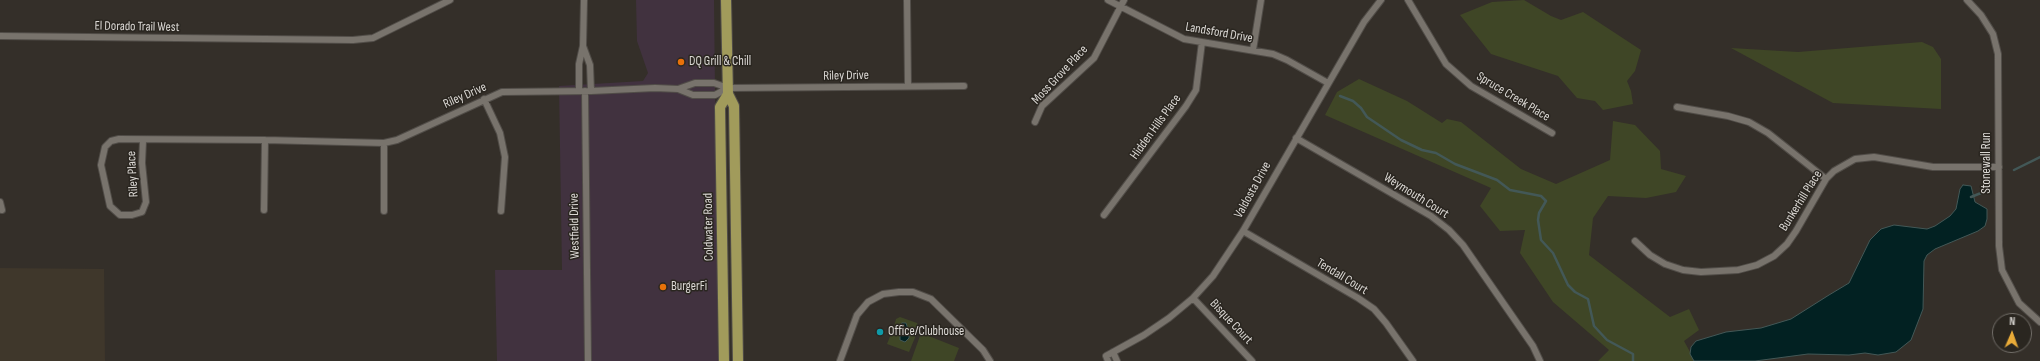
<!DOCTYPE html>
<style>
body{margin:0}
#map{position:relative;width:2040px;height:361px;overflow:hidden;background:#342f29;font-family:"Sofia Sans Condensed",sans-serif}
canvas{display:block}
.north{position:absolute;left:1992px;top:313px;width:40px;height:40px;box-sizing:border-box;background:#2a2620;border:1px solid #716d68;border-radius:50%;rotate:2deg;font-size:11px;font-weight:700;line-height:16px;text-align:center;color:#dbd8d4}
.north::after{content:'';display:block;margin:auto;width:14px;height:18px;background:#e9ab38;clip-path:polygon(50% 0,100% 100%,50% 72%,0 100%)}
</style>
<div id="map">
<canvas width="2040" height="361"></canvas>
<div class="north">N</div>
</div>
<script>
const c = document.querySelector('canvas').getContext('2d');
c.lineJoin = 'round';
function fillPath(path, color) { c.fillStyle = color; c.fill(path, 'evenodd'); }
const toPath = rows => new Path2D(rows.map(r => 'M' + r).join(''));
function strokePath(path, color, width, dash) { c.strokeStyle = color; c.lineWidth = width; c.lineCap = dash ? 'butt' : 'round'; c.setLineDash(dash || []); c.stroke(path); }
function write(font, color, halo, rows, align = 'center') {
  c.font = font + ' "Sofia Sans Condensed",sans-serif'; c.lineWidth = 3; c.setLineDash([]); c.textBaseline = 'middle'; c.strokeStyle = halo; c.fillStyle = color; for (const [text, x, y, turn = 0] of rows) {
    c.save(); c.translate(x, y); c.rotate((+turn || 0) * Math.PI / 180); c.textAlign = isNaN(turn) ? turn : align; if (halo) c.strokeText(text, 0, 0); c.fillText(text, 0, 0); c.restore();
  }
}
const commercial = toPath([
 [636,0,714,0,718,361,497,361,495,270,562,270,559,86,643,81,648,73,637,41]
]);
const built = toPath([
 [0,268,104,269,105,361,0,361]
]);
const green = toPath([
 [1524,0,1551,16,1561,20,1583,12,1641,50,1635,71,1627,81,1631,91,1633,104,1603,110,1595,101,1577,98,1558,76,1491,54,1460,15,1492,2],
 [1922,42,1933,47,1941,59,1941,109,1833,103,1731,48,1798,52],
 [1359,79,1407,101,1442,123,1447,119,1461,122,1521,169,1556,184,1610,160,1613,121,1635,125,1660,151,1661,169,1686,176,1676,192,1646,198,1608,196,1593,218,1589,255,1670,317,1689,309,1699,330,1684,341,1695,361,1598,361,1609,350,1553,302,1520,253,1525,230,1500,231,1480,206,1491,188,1325,115,1337,92],
 [900,317,917,323,919,328,909,352,887,344,891,334,887,333,890,326,894,327,896,319],
 [921,333,959,348,954,361,911,361]
]);
const water = toPath([
 [1963,185,1971,186,1975,202,1987,209,1987,219,1985,226,1978,231,1935,249,1927,255,1924,261,1923,309,1911,340,1896,352,1878,355,1865,353,1849,355,1808,354,1755,361,1694,361,1690,354,1691,347,1696,341,1726,332,1761,328,1791,319,1829,295,1849,283,1870,240,1881,229,1894,225,1927,229,1935,226,1950,216,1956,209,1960,189,1963,185],
 [902,323,906,323,909,332,909,338,905,342,900,340,900,325,902,323]
]);
const stream = toPath([
 [1340,96,1353,101,1361,108,1367,117,1401,140,1422,150,1436,153,1455,164,1497,180,1510,190,1541,196,1546,201,1539,213,1538,220,1541,240,1553,253,1568,285,1575,292,1588,299,1594,326,1607,340,1633,354,1633,361],
 [2014,170,2040,157],
 [1971,197,1986,191]
]);
const minor = toPath([
 [907,0,908,86],
 [1108,0,1184,39,1273,54,1287,60,1328,83],
 [1408,0,1446,64,1471,86,1552,133],
 [1967,0,1981,15,1993,34,1998,54,1999,246,2002,270,2019,303,2040,322],
 [0,36,353,40,373,38,450,0],
 [583,46,590,65,591,91],
 [1253,50,1261,0],
 [678,89,695,83,714,83,728,88,964,86],
 [579,91,579,64,583,46,584,0],
 [585,91,588,361],
 [484,99,500,133,505,157,501,211],
 [1677,107,1728,116,1749,122,1768,133,1826,179],
 [1035,122,1042,106,1094,58,1124,0],
 [1296,138,1431,216,1449,230,1463,245,1533,346,1540,361],
 [143,141,142,163,146,202,142,212,132,215,120,215,110,206,101,165,105,147,111,141,119,139,265,140,384,143,397,140,502,92,591,91,655,88,678,89,693,95,715,95,728,88],
 [0,202,2,210],
 [264,210,265,140],
 [384,211,384,143],
 [1104,215,1186,106,1196,90,1202,42],
 [1243,231,1358,298,1374,309,1386,323,1413,361],
 [1635,241,1650,255,1665,264,1683,270,1701,272,1738,270,1757,265,1774,256,1787,244,1796,231,1826,179,1834,171,1855,159,1874,157,1933,167,1999,167],
 [1193,298,1252,361],
 [1113,352,1117,361],
 [840,361,857,315,868,302,883,294,899,292,913,292,931,299,983,350,990,361],
 [1108,361,1106,356,1144,335,1169,318,1193,298,1213,276,1243,231,1364,22,1381,0]
]);
const primary = toPath([
 [726,0,728,94,734,106,738,361],
 [724,361,720,107,728,94]
]);
const markers = [
 [681,62,4,"#e8710a"],
 [663,287,4,"#e8710a"],
 [880,332,4,"#0f9aa8"]
];
const streetNames = [
 ["El Dorado Trail West",137,27,1],
 ["Landsford Drive",1219,33,10],
 ["Moss Grove Place",1060,75,-47],
 ["Riley Drive",846,76,-1],
 ["Riley Drive",465,96,-24],
 ["Spruce Creek Place",1513,97,31],
 ["Hidden Hills Place",1156,127,-54],
 ["Stonewall Run",1987,163,-90],
 ["Riley Place",133,174,-93],
 ["Valdosta Drive",1253,190,-61],
 ["Weymouth Court",1416,196,32],
 ["Bunkerhill Place",1801,201,-58],
 ["Westfield Drive",575,226,-91],
 ["Coldwater Road",709,227,-91],
 ["Tendall Court",1342,277,31],
 ["Bisque Court",1231,322,47]
];
const poiNames = [
 ["DQ Grill & Chill",689,62],
 ["BurgerFi",671,287],
 ["Office/Clubhouse",888,332]
];
fillPath(commercial, '#41323f');
fillPath(built, '#3f372b');
fillPath(green, '#3f4626');
fillPath(water, '#022122');
strokePath(water, '#435857', 1);
strokePath(stream, '#435857', 2.5);
strokePath(minor, '#514d48', 8);
strokePath(primary, '#514d48', 12);
strokePath(minor, '#78736c', 6);
strokePath(primary, '#a19b5b', 10);
for (const [x, y, r, color] of markers) { const dot = new Path2D(); dot.arc(x, y, r, 0, 2 * Math.PI); c.fillStyle = color; c.fill(dot); strokePath(dot, '#2a2620', 1.5); }
write('13px', '#dbd8d4', '#2a2620', streetNames);
write('13px', '#dbd8d4', '#2a2620', poiNames, 'left');
</script>
